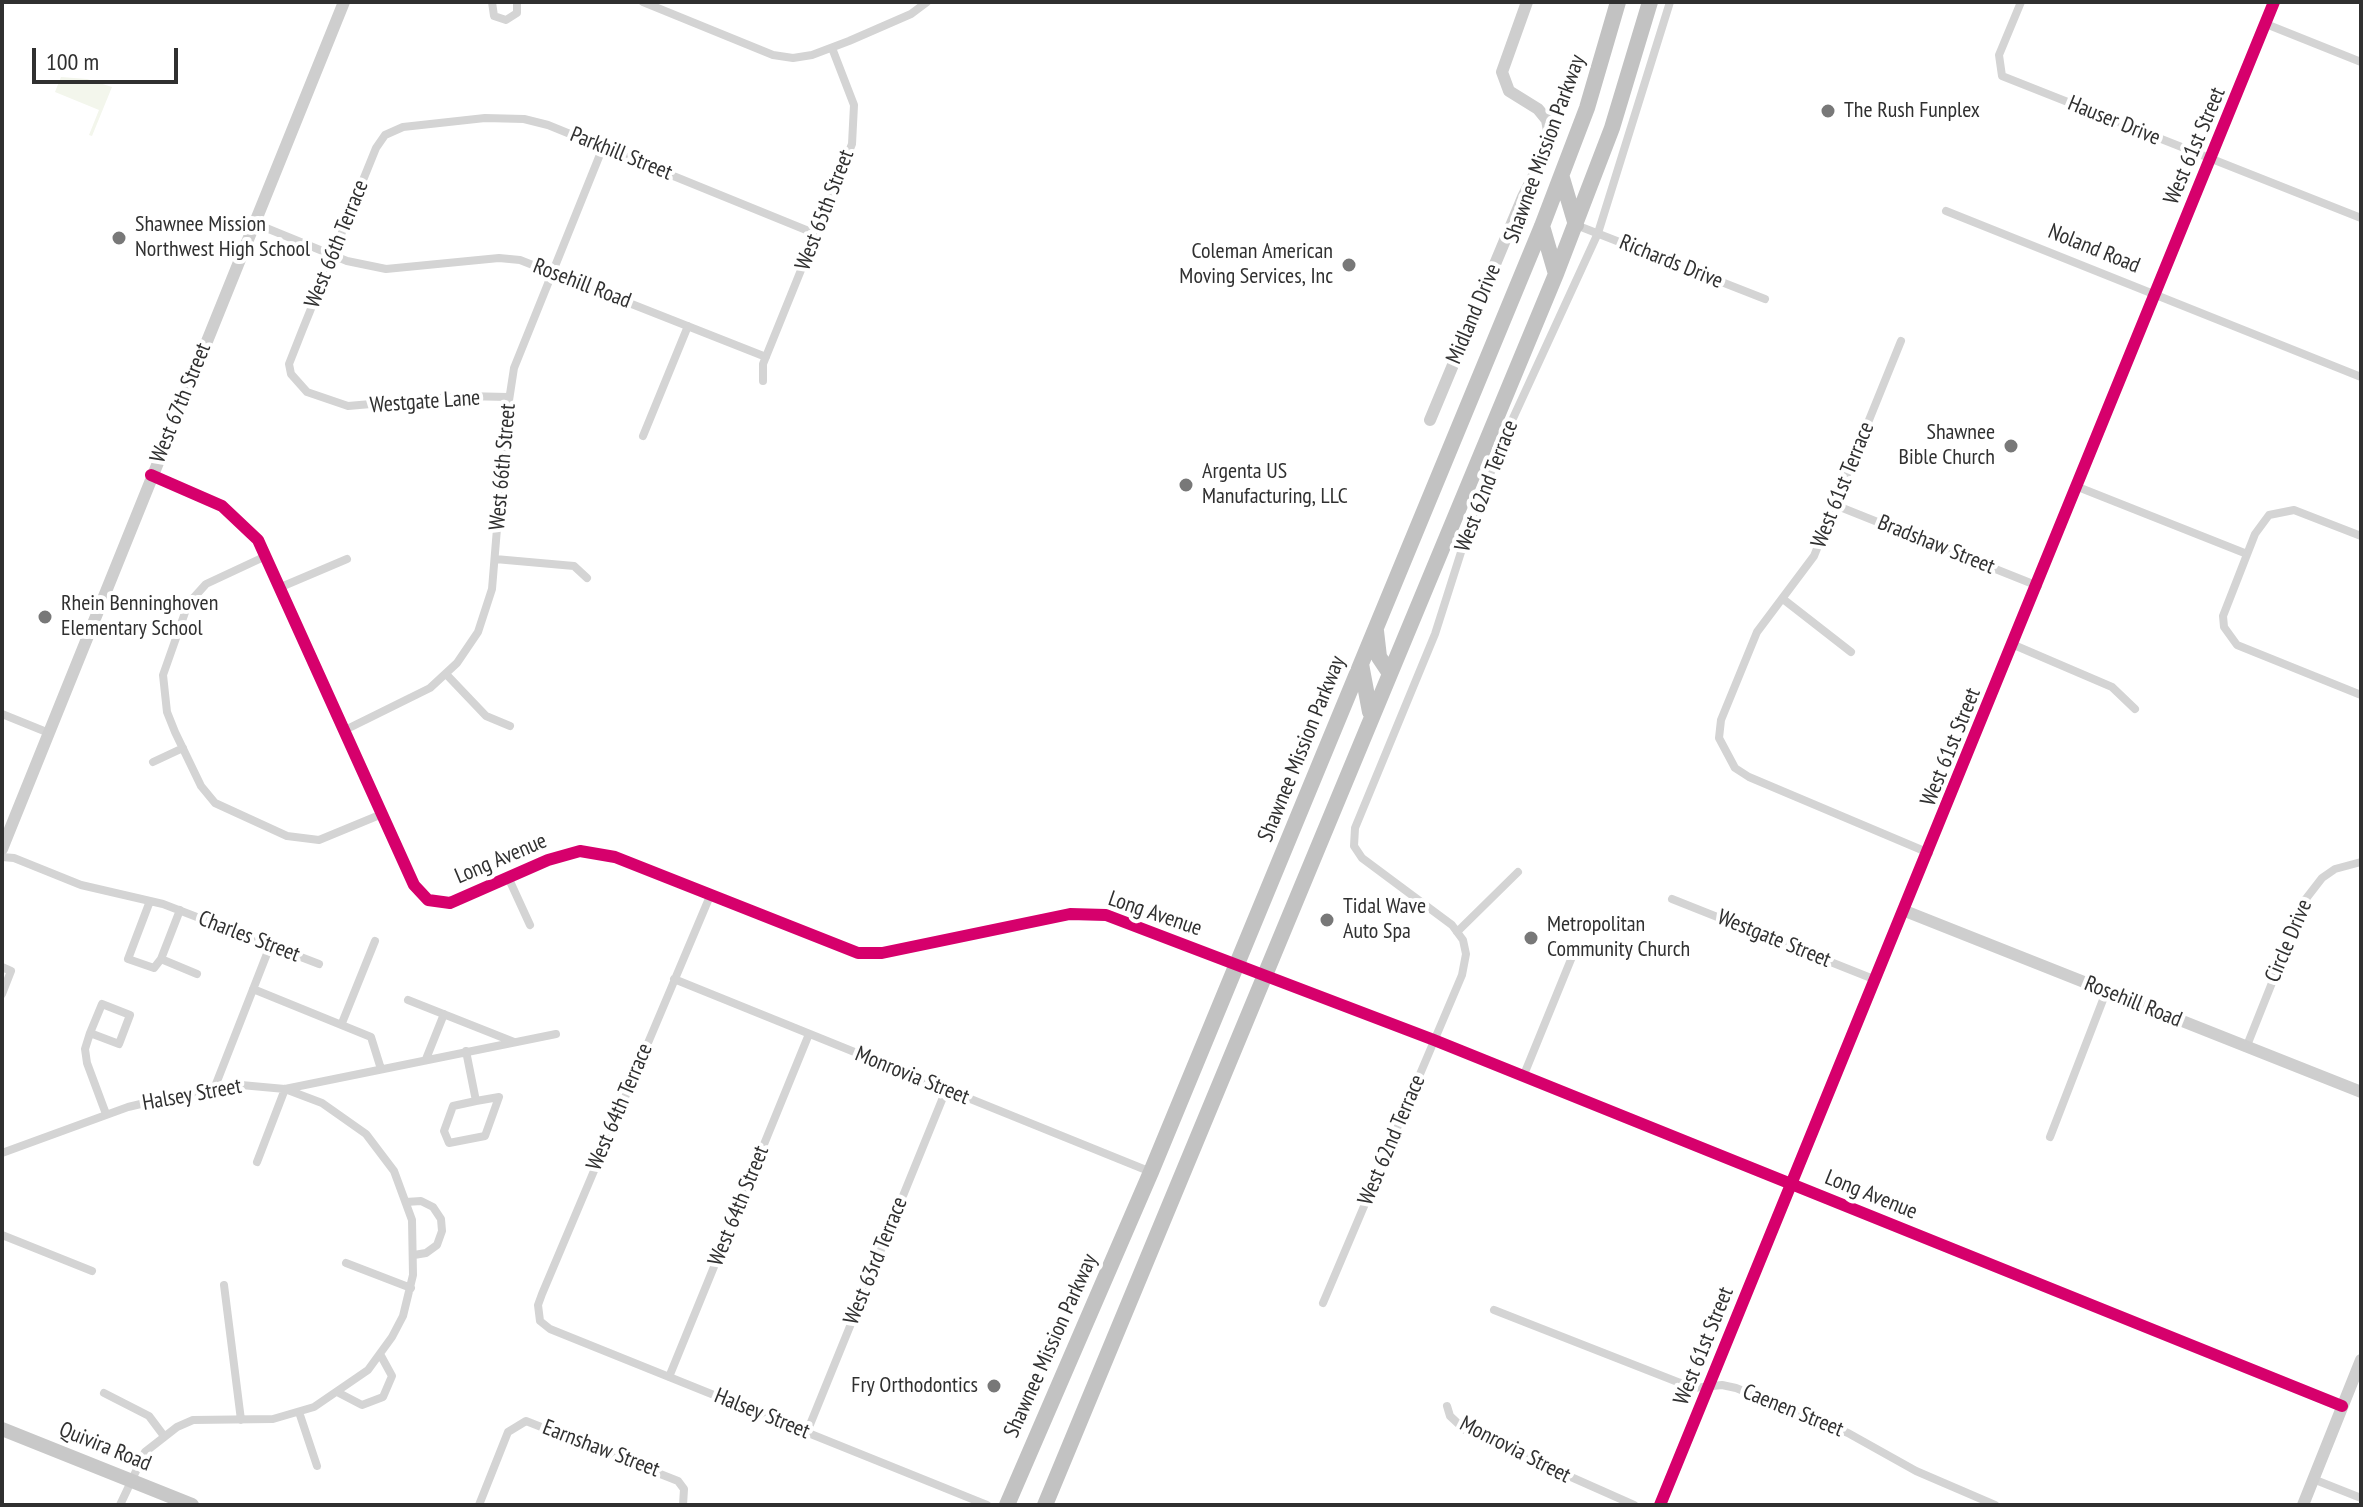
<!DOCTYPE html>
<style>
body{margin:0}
#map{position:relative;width:2363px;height:1507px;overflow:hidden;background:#fff;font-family:"PT Sans Narrow",sans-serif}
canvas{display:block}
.frame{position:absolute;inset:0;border:4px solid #303030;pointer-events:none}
.scale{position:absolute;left:32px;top:48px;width:146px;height:36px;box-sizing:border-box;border:4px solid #303030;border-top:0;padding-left:10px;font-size:24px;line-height:28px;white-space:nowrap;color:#303030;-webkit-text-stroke:6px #fff;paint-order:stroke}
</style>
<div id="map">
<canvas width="2363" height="1507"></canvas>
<div class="frame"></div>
<div class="scale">100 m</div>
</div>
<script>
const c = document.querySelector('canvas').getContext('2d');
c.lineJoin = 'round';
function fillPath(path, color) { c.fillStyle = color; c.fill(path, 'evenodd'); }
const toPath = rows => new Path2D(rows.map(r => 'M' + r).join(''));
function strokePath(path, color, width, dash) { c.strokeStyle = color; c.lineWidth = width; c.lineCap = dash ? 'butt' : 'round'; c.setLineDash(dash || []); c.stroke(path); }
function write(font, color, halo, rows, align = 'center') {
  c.font = font + ' "PT Sans Narrow",sans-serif'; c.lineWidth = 8; c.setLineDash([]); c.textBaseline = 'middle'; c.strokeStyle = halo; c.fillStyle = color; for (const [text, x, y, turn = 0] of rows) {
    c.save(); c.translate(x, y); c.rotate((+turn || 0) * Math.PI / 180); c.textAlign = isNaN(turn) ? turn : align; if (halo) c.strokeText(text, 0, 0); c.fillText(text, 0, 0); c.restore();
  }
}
const green = toPath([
 [61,77,87,79,112,87,92,136,89,135,99,110,55,92]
]);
const street = toPath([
 [492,2,494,16,506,20,517,13,517,2],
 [643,2,773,55,793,58,812,55,849,41,911,14,927,2],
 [2021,2,1999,55,2002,76,2361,218],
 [2266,24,2361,62],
 [1946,211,2361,377],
 [254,223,347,261,386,269,499,258,520,260,766,357],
 [1576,225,1765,299],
 [1901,341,1814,556,1757,632,1721,720,1719,738,1735,768,1749,777,1929,853],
 [763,381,763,364,852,144,854,105,832,48],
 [508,397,463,396,348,406,307,392,291,374,289,364,302,331,376,148,385,135,403,127,485,118,524,119,548,125,816,234],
 [643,436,688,326],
 [151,475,222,506,258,540,414,885,428,900,450,903,548,860,580,851,615,857,858,953,882,953,1070,914,1106,915,1434,1040,2342,1406],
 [2078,487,2247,554],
 [1835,505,2038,586],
 [2361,536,2294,510,2269,515,2255,534,2223,616,2224,627,2237,645,2361,695],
 [266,556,206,584,188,604,163,675,167,712,175,732,201,786,215,803,287,836,319,840,382,814],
 [495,559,574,566,587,578],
 [281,587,347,559],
 [1783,599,1851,652],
 [2014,645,2112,687,2135,709],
 [446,674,486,716,510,726],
 [2,714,49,733],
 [345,730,430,688,457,663,478,632,492,589,506,420,514,368,603,147],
 [153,762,183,748],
 [2,857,14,858,81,885,163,904,319,964],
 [508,877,530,925],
 [710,896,542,1294,538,1305,540,1321,550,1329,987,1505],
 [1672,899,1876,980],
 [150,901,128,959,154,968,161,959],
 [180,910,161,959,197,974],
 [1457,932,1518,872],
 [2,967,11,971,2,994],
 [674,979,1151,1172],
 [253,989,371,1037,381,1069],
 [408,1000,514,1042],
 [342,1023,375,941],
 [90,1033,102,1004,130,1015,119,1044,90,1033,85,1049,87,1063,106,1114],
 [2246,1048,2305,900,2322,878,2335,869,2361,862],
 [466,1051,476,1101,453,1106,444,1131,449,1143,485,1136,499,1097,476,1101],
 [426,1059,444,1014],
 [1523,1077,1574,952],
 [214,1089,270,946],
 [2050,1137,2106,992],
 [2,1153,128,1107,183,1094,241,1085,285,1089,556,1034],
 [406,1202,421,1201,433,1207,441,1219,442,1231,437,1245,426,1253,414,1255],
 [2,1235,92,1271],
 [346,1263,411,1288],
 [224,1285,241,1420],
 [1323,1303,1462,975,1466,954,1463,940,1452,925,1362,858,1354,846,1355,828,1435,634,1469,527,1509,427,1598,233,1670,2],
 [1494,1310,1693,1388,1722,1385,1736,1388,1848,1433,1916,1471,1995,1505],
 [669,1377,809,1034],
 [104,1393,149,1416,164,1436],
 [339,1393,362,1405,383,1397,392,1376,380,1354],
 [1447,1406,1450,1416,1465,1430,1634,1505],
 [299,1412,317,1466],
 [807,1432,946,1090],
 [2313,1479,2361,1498],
 [120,1505,145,1452,177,1427,193,1420,273,1419,314,1407,368,1370,392,1337,403,1316,413,1275,412,1220,394,1171,366,1134,322,1103,285,1089,257,1162],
 [479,1505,508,1432,526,1421,678,1481,684,1489,683,1505],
 [1660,1505,2274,2]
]);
const secondary = toPath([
 [1430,420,1523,197,1551,142,1547,120,1538,109,1509,91,1502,72,1527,2],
 [2,849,344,2],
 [1905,911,2361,1092],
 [2303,1505,2361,1360]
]);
const primary = toPath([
 [2,1429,192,1505]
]);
const highway = toPath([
 [1562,178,1576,225],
 [1542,226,1556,274],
 [1376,631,1379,657,1389,672],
 [1361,664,1370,712],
 [1007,1505,1151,1172,1542,226,1587,108,1618,2],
 [1045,1505,1556,274,1612,128,1650,2]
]);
const cycleway = toPath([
 [151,475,222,506,258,540,414,885,428,900,450,903,548,860,580,851,615,857,858,953,882,953,1070,914,1106,915,1434,1040,2342,1406],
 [1660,1505,2274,2]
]);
const markers = [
 [1828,111,8,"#787878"],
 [119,238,8,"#787878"],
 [1349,265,8,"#787878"],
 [2011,446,8,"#787878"],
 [1186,485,8,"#787878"],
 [45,617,8,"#787878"],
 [1327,920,8,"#787878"],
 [1531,938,8,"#787878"],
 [994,1386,8,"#787878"]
];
const poiNames = [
 ["The Rush Funplex",1844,111],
 ["Shawnee Mission",135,225],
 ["Northwest High School",135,250],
 ["Coleman American",1333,252,"right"],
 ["Moving Services, Inc",1333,277,"right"],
 ["Shawnee",1995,433,"right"],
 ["Bible Church",1995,458,"right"],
 ["Argenta US",1202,472],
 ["Manufacturing, LLC",1202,497],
 ["Rhein Benninghoven",61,604],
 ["Elementary School",61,629],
 ["Tidal Wave",1343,907],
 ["Auto Spa",1343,932],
 ["Metropolitan",1547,925],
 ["Community Church",1547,950],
 ["Fry Orthodontics",978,1386,"right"]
];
const streetNames = [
 ["Hauser Drive",2114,121,22],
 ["West 61st Street",2195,146,-67],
 ["Shawnee Mission Parkway",1545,149,-70],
 ["Parkhill Street",621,154,22],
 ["West 65th Street",825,210,-69],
 ["West 66th Terrace",337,244,-68],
 ["Noland Road",2094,249,22],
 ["Richards Drive",1671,262,22],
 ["Rosehill Road",582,284,21],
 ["Midland Drive",1474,314,-67],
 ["Westgate Lane",425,402,-4],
 ["West 67th Street",181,403,-68],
 ["West 66th Street",503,467,-85],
 ["West 61st Terrace",1843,485,-68],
 ["West 62nd Terrace",1487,486,-69],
 ["Bradshaw Street",1936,545,22],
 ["West 61st Street",1951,747,-68],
 ["Shawnee Mission Parkway",1302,749,-68],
 ["Long Avenue",501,859,-23],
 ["Long Avenue",1155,914,19],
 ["Charles Street",249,937,21],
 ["Westgate Street",1774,939,22],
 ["Circle Drive",2289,941,-67],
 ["Rosehill Road",2133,1002,22],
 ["Monrovia Street",912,1076,22],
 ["Halsey Street",192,1095,-10],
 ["West 64th Terrace",620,1107,-67],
 ["West 62nd Terrace",1392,1140,-67],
 ["Long Avenue",1871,1195,22],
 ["West 64th Street",739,1206,-68],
 ["West 63rd Terrace",876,1261,-68],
 ["Shawnee Mission Parkway",1051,1346,-66],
 ["West 61st Street",1704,1346,-68],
 ["Caenen Street",1793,1411,22],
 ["Halsey Street",762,1414,22],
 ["Quivira Road",105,1447,22],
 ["Earnshaw Street",601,1449,21],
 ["Monrovia Street",1515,1450,27]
];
fillPath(green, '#f3f6ec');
strokePath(street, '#d4d4d4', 8);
strokePath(secondary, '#cecece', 12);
strokePath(primary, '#c8c8c8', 14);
strokePath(highway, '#c2c2c2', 16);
strokePath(cycleway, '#d6006c', 12);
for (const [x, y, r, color] of markers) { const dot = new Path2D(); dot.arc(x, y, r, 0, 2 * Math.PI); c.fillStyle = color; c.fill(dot); strokePath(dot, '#fff', 3); }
write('22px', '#303030', '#fff', poiNames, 'left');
write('22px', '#303030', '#fff', streetNames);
</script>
